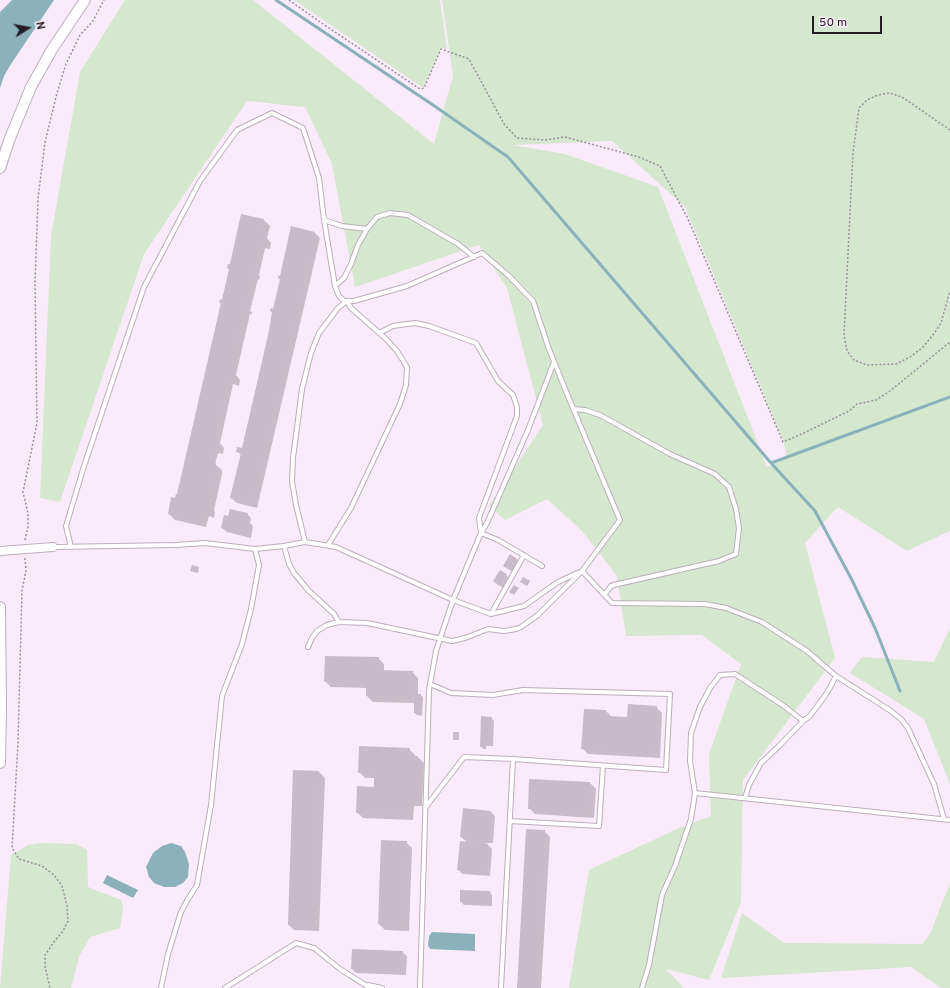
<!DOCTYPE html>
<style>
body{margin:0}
#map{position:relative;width:950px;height:988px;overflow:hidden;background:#faebfa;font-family:Overpass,sans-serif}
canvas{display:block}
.north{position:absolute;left:8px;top:8px;width:40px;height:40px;-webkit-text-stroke:3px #faebfa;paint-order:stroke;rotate:79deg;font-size:11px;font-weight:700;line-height:16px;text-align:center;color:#231e23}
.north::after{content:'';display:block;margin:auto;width:14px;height:18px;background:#231e23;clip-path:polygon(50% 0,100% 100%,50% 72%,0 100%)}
.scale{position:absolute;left:812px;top:16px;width:70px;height:18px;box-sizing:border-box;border:2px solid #231e23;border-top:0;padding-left:5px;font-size:12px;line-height:14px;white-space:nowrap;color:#231e23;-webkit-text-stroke:3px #faebfa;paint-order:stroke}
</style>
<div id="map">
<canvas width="950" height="988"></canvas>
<div class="north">N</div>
<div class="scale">50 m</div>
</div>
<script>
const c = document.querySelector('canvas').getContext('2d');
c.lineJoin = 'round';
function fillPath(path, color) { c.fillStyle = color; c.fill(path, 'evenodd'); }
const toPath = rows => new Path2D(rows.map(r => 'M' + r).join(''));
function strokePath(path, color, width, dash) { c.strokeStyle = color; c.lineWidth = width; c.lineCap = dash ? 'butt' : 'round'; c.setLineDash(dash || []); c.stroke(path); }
const green = toPath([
 [125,0,253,0,434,144,453,76,442,0,950,0,950,531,907,551,838,507,805,543,835,658,743,780,741,902,709,980,666,969,684,988,569,988,589,870,677,829,711,816,709,754,741,664,702,635,626,636,617,576,582,531,547,499,505,520,489,506,543,425,507,288,479,245,355,287,332,164,305,107,247,101,144,254,60,502,40,498,51,236,80,72],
 [612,141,685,207,783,440,787,458,767,467,658,187,565,154,513,145],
 [294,0,440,0,447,49,441,48,423,88],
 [950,628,950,784,924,719,850,673,862,657,934,662],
 [41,843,76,844,87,850,88,887,121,900,123,909,120,928,90,937,79,957,71,988,0,988,11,855,28,845],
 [950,883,950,988,941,988,911,967,721,978,742,913,784,943,922,944,930,934]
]);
const water = toPath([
 [12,0,54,0,11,64,4,76,0,88,0,12],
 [171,843,181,846,185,852,189,864,188,877,183,883,175,887,164,887,154,883,149,877,146,867,153,853,162,846],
 [107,875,138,890,133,898,103,883],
 [432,932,475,934,475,951,430,949,428,945,429,936]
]);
const shadow = toPath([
 [242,215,264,220,270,226,267,238,271,243,270,249,265,248,259,275,260,277,259,280,258,279,250,311,252,312,252,314,250,314,236,375,240,380,239,386,233,384,220,443,224,448,223,454,218,453,215,464,222,470,222,474,214,510,215,512,214,518,209,516,206,527,175,520,169,514,178,495,221,304,220,303,222,301],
 [314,232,320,238,257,508,237,503,231,498,241,455,238,452,242,450,281,280,279,278],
 [247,514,251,518,250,523,253,526,251,538,227,532,222,528],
 [516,559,519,562,513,572,504,566],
 [501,571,509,578,503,588,494,581],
 [378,658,384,664,384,671,412,672,418,678,418,695,420,695,423,697,422,716,417,715,415,713,415,703,373,702,367,696,367,688,331,687,325,681],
 [656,707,662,713,660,758,588,754,582,748,606,711,612,717,628,718],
 [491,718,494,721,493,746,486,746,486,749,483,749,481,746],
 [409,749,415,755,415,757,418,757,424,763,422,806,414,806,413,820,363,818,357,812,375,788,375,778,365,778,359,772],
 [319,772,325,778,319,931,294,930,289,925],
 [590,783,596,789,594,818,535,814,529,808],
 [491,812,495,816,493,843,486,843,492,849,490,876,463,874,458,870,468,843,461,837],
 [544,831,550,837,541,988,518,988],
 [406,842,412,848,409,931,385,930,379,924],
 [490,892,492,895,492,906,464,905,461,902],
 [402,952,407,956,406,975,356,973,352,969]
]);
const stream = toPath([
 [276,0,433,105,508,157,771,463,950,397],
 [771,463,815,511,852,580,875,628,900,691]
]);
const building = toPath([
 [241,214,264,219,261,235,266,236,264,243,259,242,253,270,255,270,254,274,252,274,245,305,247,305,246,309,244,309,229,372,235,373,233,380,228,379,214,440,219,441,217,448,212,447,209,462,216,463,216,467,208,505,210,505,208,512,203,511,200,522,168,514,171,497,175,498,176,494,177,494,221,303,219,303,220,299,222,300,229,269,227,268,228,264,230,264],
 [291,226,315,232,252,503,230,498,241,453,236,452,237,447,242,448,269,331,272,312,270,311,271,308,273,309,280,279,278,278,278,275,280,276],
 [230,509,248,513,246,519,249,521,246,534,221,528,224,515,228,516],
 [510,554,517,559,510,570,503,566],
 [192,565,199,567,198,573,190,571],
 [500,570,507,574,500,586,493,581],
 [523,577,530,581,527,586,520,582],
 [514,585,519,588,514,595,509,592],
 [325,656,379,657,379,670,413,671,412,698,366,696,366,683,324,682],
 [414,694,421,694,420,713,414,713],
 [628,704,657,706,654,753,581,749,584,709,606,710,606,716,627,717],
 [481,716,492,717,491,744,484,744,484,746,480,747],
 [453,732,459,732,459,740,453,740],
 [359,746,410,748,409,756,418,756,417,801,408,800,407,814,356,813,357,786,374,787,374,773,358,773],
 [293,770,319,771,314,926,288,925],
 [529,779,590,782,588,813,528,809],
 [463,808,491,811,489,840,460,837],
 [526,829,545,830,535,988,517,988],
 [381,840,407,841,404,925,378,924],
 [460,841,488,844,486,873,457,870],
 [460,890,490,891,490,904,460,902],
 [352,949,403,951,402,971,351,969]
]);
const path = toPath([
 [289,0,323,24,420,89,424,88,441,49,469,59,504,124,517,138,545,140,565,137,639,157,660,166,688,219,783,442,804,433,849,411,857,404,876,400,890,391,950,342],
 [950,130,902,97,889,93,878,95,867,100,859,108,853,153,844,335,847,351,854,360,867,365,896,364,910,357,922,348,933,335,941,323,950,291],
 [25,540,28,527,28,513,23,492,37,423,35,283,38,199,45,142,57,93,66,64,80,35,93,21,104,0],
 [25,558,26,571,22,590,18,743,12,848,19,859,42,866,54,875,62,886,67,906,68,921,63,931,54,942,45,955,45,966,50,988]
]);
const service = toPath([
 [324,220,342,226,367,229],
 [335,286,344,278,351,264,358,245,367,229,377,217,390,213,408,215,458,244,474,257],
 [379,333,393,326,415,323,429,326,476,343,498,381,513,395,517,407,517,416,479,518,481,533],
 [573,409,585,410,600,415,670,454,715,474,729,487,736,509,739,528,736,554,719,561,618,584,611,586,605,594],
 [481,533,487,523,528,430,554,362],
 [305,542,296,505,292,481,293,458,302,389,311,353,319,333,338,308,347,301,351,308,385,338,397,351,407,367,406,385,400,404,351,508,328,545],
 [284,546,289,564,294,573,308,590,334,614,339,622],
 [53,547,176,545,205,543,255,549,259,565,251,609,242,644,222,696,211,805,197,885,188,899,181,912,168,954,161,988],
 [71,547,66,526,84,466,144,287,200,181,237,130,272,113,303,128,319,178,324,220,335,286,339,296,344,301,354,301,407,286,482,253,509,276,533,301,549,349,570,401,620,520,582,571,558,582,524,606,491,614,453,600,481,533,498,540,542,566],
 [255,549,284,546,305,542,336,547,453,600,436,651,429,690,420,988],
 [491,614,524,555],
 [308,647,312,638,317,631,327,625,339,622,367,623,452,641,465,638,488,629,504,631,516,629,521,627,538,615,582,571,612,603,705,604,726,608,762,622,807,651,836,676,891,711,901,719,908,728,934,784,944,819],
 [430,684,451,693,493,695,523,690,670,694,666,770,513,759],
 [695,793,950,820],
 [745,798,749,785,761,763,779,746,803,721,810,716,827,693,836,676],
 [425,808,464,757,513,759,501,988],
 [510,821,599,826,603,766],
 [368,985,382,988],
 [225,988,296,943,314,948,340,969,370,988],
 [642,988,649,965,662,895,675,866,691,819,695,793,690,761,691,733,700,707,710,688,720,675,735,674,784,706,803,721]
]);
const minor = toPath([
 [0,551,53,547]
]);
const tertiary = toPath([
 [0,168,10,138,31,87,51,51,85,0],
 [0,607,1,707,0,763]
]);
fillPath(green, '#d5e7cf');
fillPath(water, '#8bb1ba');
fillPath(shadow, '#0003');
strokePath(stream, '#8bb1ba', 3);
fillPath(building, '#c8bac9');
strokePath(service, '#bcaebd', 6);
strokePath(minor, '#bcaebd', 10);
strokePath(tertiary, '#bcaebd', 12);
strokePath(path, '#9b919b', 1.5, [2, 2]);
strokePath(service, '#fff', 4);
strokePath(minor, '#fff', 8);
strokePath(tertiary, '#fff', 10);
</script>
